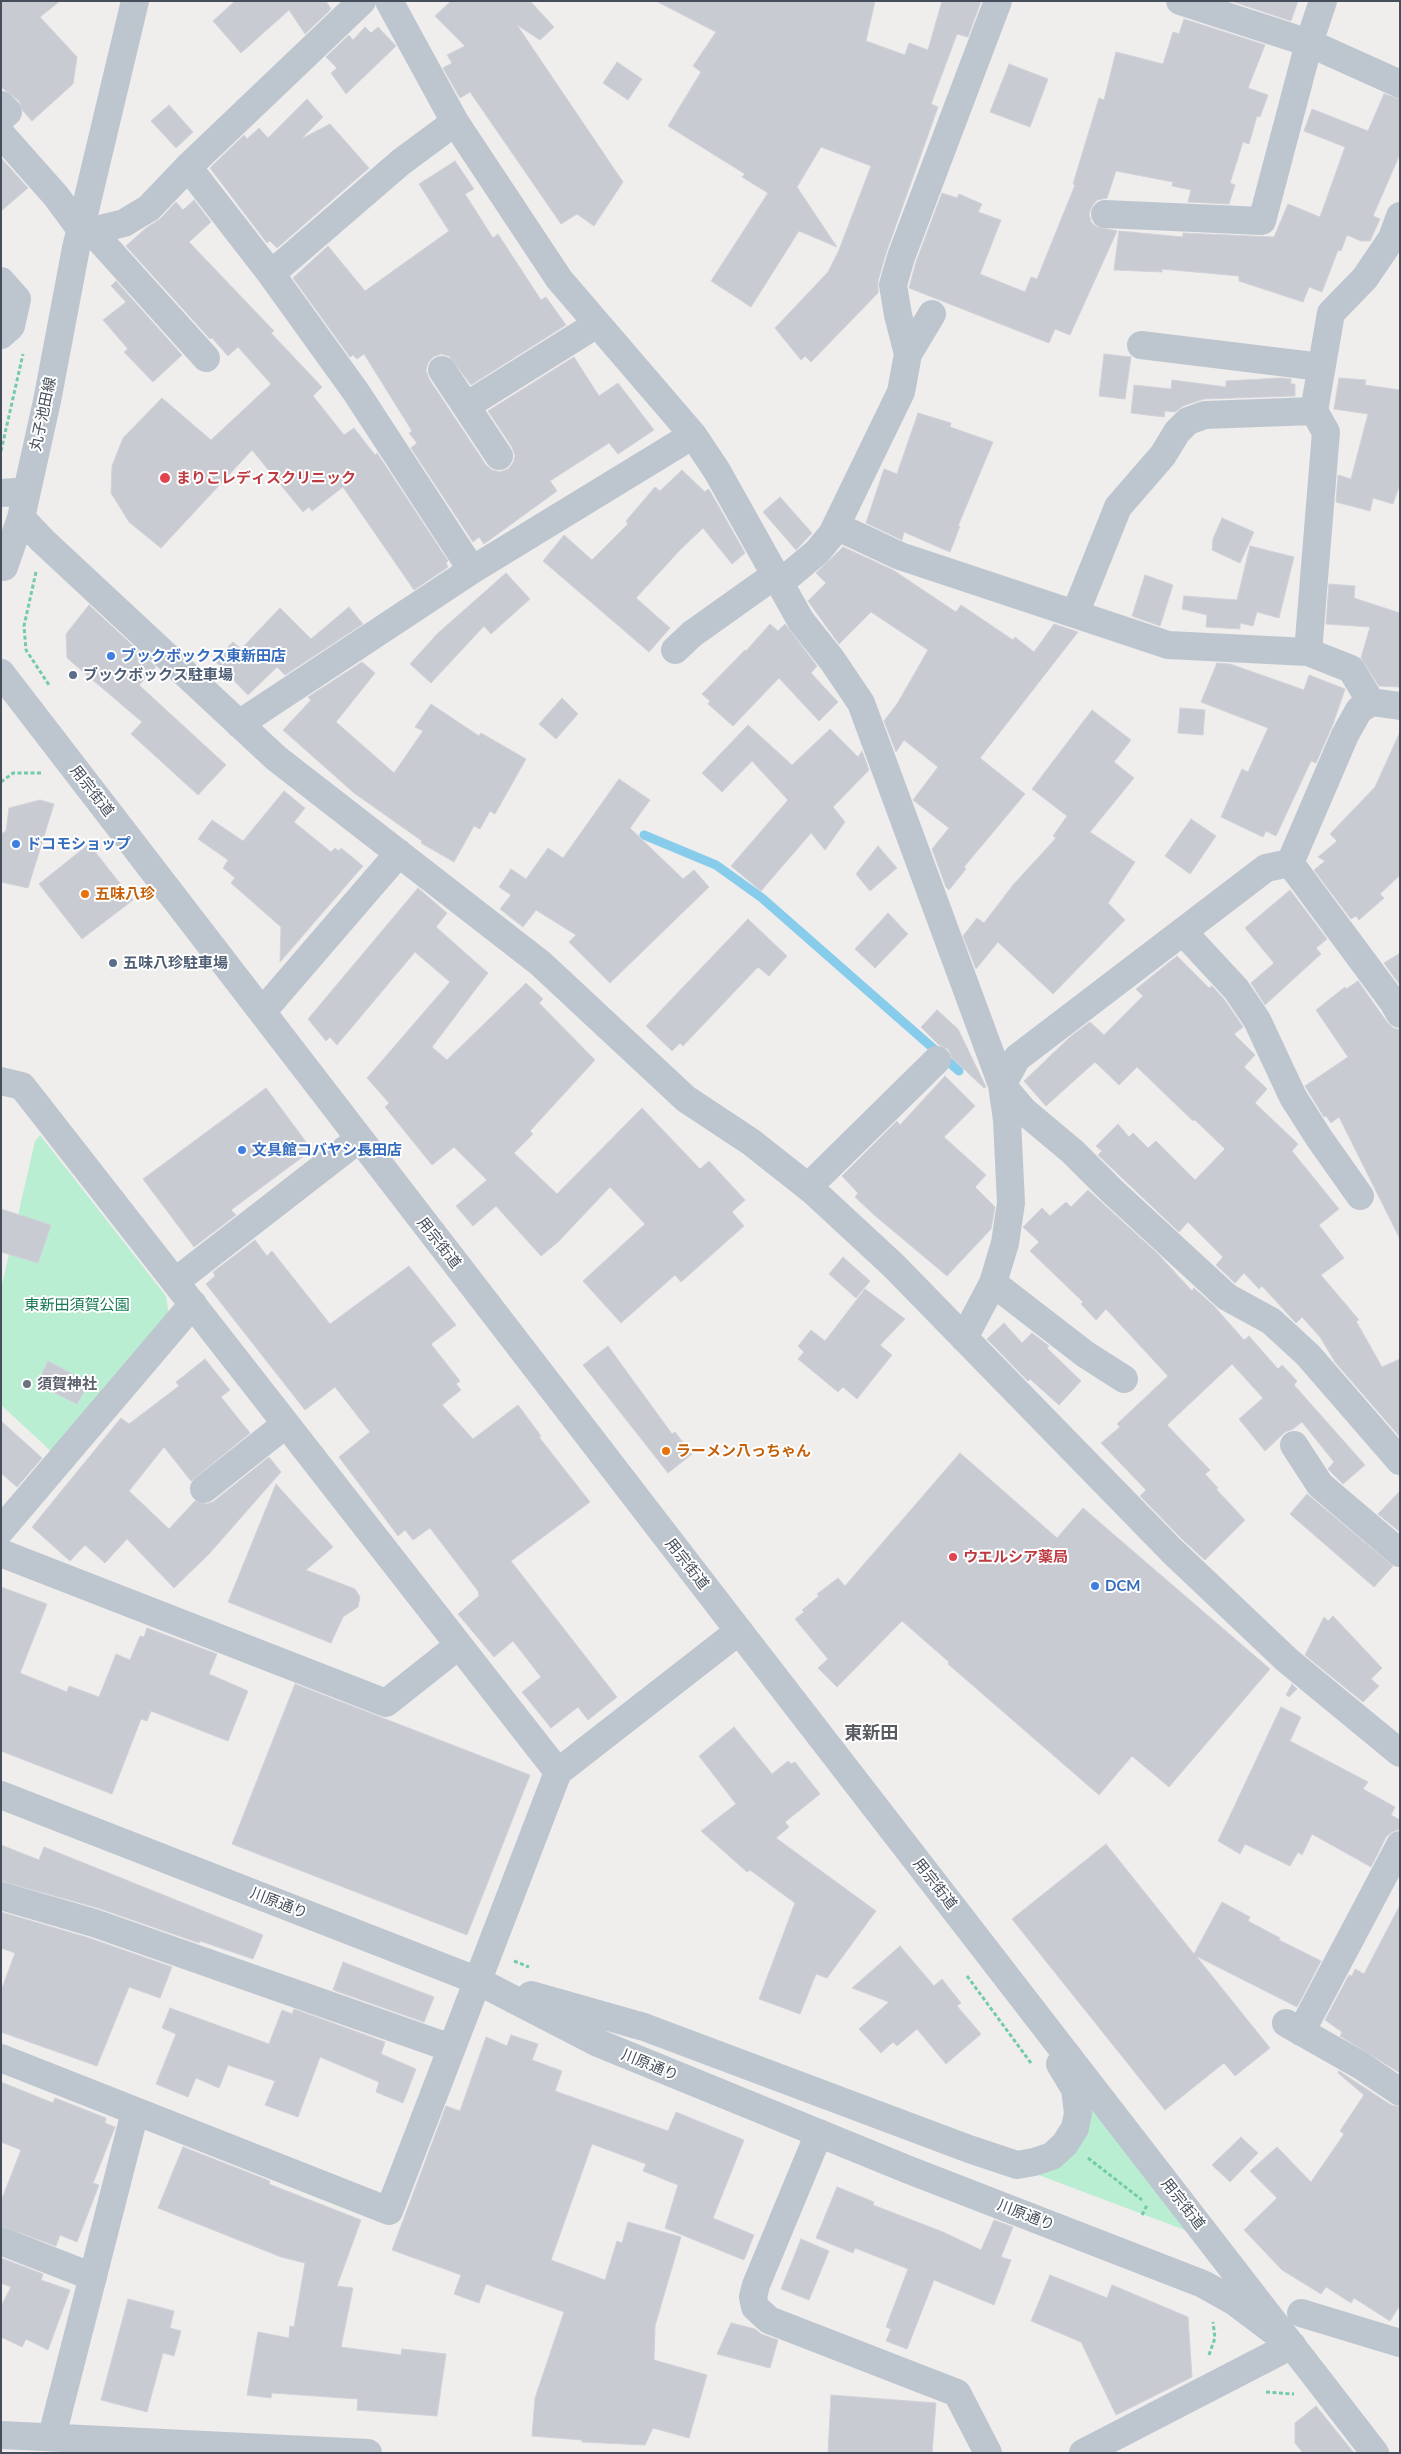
<!DOCTYPE html>
<meta charset="utf-8">
<style>
body{margin:0}
#map{position:relative;width:1401px;height:2454px;overflow:hidden;background:#f0eded;font-family:Lato,sans-serif}
canvas{display:block}
.frame{position:absolute;inset:0;border:2px solid #454e5a;pointer-events:none}
</style>
<div id="map">
<canvas width="1401" height="2454"></canvas>
<div class="frame"></div>
</div>
<script>
const c = document.querySelector('canvas').getContext('2d');
c.lineJoin = 'round';
function fillPath(path, color) { c.fillStyle = color; c.fill(path, 'evenodd'); }
const toPath = rows => new Path2D(rows.map(r => 'M' + r).join(''));
function strokePath(path, color, width, dash) { c.strokeStyle = color; c.lineWidth = width; c.lineCap = dash ? 'butt' : 'round'; c.setLineDash(dash || []); c.stroke(path); }
function write(font, color, halo, rows, align = 'center') {
  c.font = font + ' Lato,"Noto Sans JP",sans-serif'; c.lineWidth = 4; c.setLineDash([]); c.textBaseline = 'middle'; c.strokeStyle = halo; c.fillStyle = color; for (const [text, x, y, turn = 0] of rows) {
    c.save(); c.translate(x, y); c.rotate((+turn || 0) * Math.PI / 180); c.textAlign = isNaN(turn) ? turn : align; if (halo) c.strokeText(text, 0, 0); c.fillText(text, 0, 0); c.restore();
  }
}
const green = toPath([
 [40,1135,166,1296,169,1315,52,1452,1,1405,1,1289,35,1141],
 [1089,2104,1190,2232,1036,2174]
]);
const stream = toPath([
 [644,835,716,865,762,898,959,1071]
]);
const building = toPath([
 [1,1,60,1,40,17,77,57,73,84,32,121,23,111,19,101,1,87,1,1],
 [235,1,326,1,331,9,305,34,289,10,241,53,213,21,235,1],
 [451,1,530,1,554,27,540,40,517,25,623,182,594,226,577,214,561,224,470,92,460,98,443,68,452,63,447,55,465,46,435,16,451,1],
 [656,1,875,1,866,41,905,55,909,43,928,50,942,1,981,1,968,37,957,34,931,104,938,107,886,253,878,281,878,293,811,362,805,356,801,360,775,328,828,272,839,250,871,166,821,147,797,187,837,247,799,231,751,307,711,281,768,193,742,177,745,174,668,126,701,72,693,66,716,32,656,1],
 [1231,1,1298,1,1291,21,1231,1],
 [1184,19,1265,45,1248,88,1268,95,1260,117,1257,116,1249,144,1243,142,1230,183,1235,185,1229,204,1188,202,1191,190,1172,186,1173,182,1116,171,1107,198,1097,200,1092,206,1089,214,1091,222,1097,227,1117,231,1070,335,1055,329,1049,343,909,288,916,262,942,193,957,198,959,194,982,204,978,212,1001,220,980,274,1025,292,1031,277,1037,279,1075,185,1073,184,1099,98,1104,100,1116,52,1163,64,1173,32,1179,34,1184,19],
 [365,27,371,33,378,27,396,46,346,94,331,73,337,68,326,57,349,35,353,40,365,27],
 [617,62,642,79,628,100,603,83,617,62],
 [1009,64,1048,79,1030,127,990,112,1009,64],
 [1384,94,1400,99,1400,154,1373,216,1380,219,1370,241,1361,241,1347,235,1341,251,1338,250,1322,292,1309,287,1303,302,1239,281,1239,276,1162,269,1162,272,1114,270,1119,231,1183,237,1183,233,1274,237,1288,204,1320,217,1345,147,1304,131,1312,109,1368,131,1384,94],
 [307,99,323,117,301,139,330,124,369,168,277,248,270,241,267,243,210,168,244,135,247,139,259,128,268,138,307,99],
 [169,105,193,132,176,148,151,121,169,105],
 [1,158,28,188,1,211,1,158],
 [455,161,474,189,465,194,493,238,498,234,541,300,546,297,566,325,471,385,449,356,441,354,433,357,428,363,426,370,429,379,486,465,492,470,500,472,508,469,513,463,515,456,512,447,488,411,574,357,599,396,618,383,654,430,618,454,609,443,550,481,557,491,484,544,479,537,473,542,411,448,417,443,409,433,412,431,364,354,357,359,353,355,350,357,293,278,328,246,365,291,449,231,419,184,455,161],
 [194,200,211,222,189,242,274,331,271,333,322,387,313,396,344,435,354,428,375,455,377,453,448,561,446,563,448,567,414,590,343,487,312,511,309,507,303,512,252,450,161,548,129,522,111,493,112,466,123,438,162,398,211,440,271,384,238,347,228,356,212,338,210,339,126,246,146,228,160,219,176,202,183,210,194,200],
 [116,281,182,355,153,382,124,352,128,349,103,320,126,302,111,286,116,281],
 [1104,354,1131,357,1125,399,1099,396,1104,354],
 [1281,378,1291,379,1291,384,1295,384,1295,396,1204,399,1183,406,1175,412,1165,411,1164,417,1131,413,1134,385,1171,389,1172,380,1226,387,1226,381,1281,378],
 [1339,378,1366,380,1365,385,1400,390,1400,484,1393,504,1373,498,1370,511,1336,502,1338,475,1351,479,1368,414,1334,409,1339,378],
 [918,413,951,423,950,427,993,442,958,526,960,526,950,552,904,532,902,540,866,523,884,469,897,474,918,413],
 [682,470,705,492,708,489,710,491,745,553,732,564,703,528,680,550,636,598,670,628,649,652,543,561,564,535,592,560,628,524,626,521,655,487,660,491,682,470],
 [780,497,812,533,796,550,763,512,780,497],
 [1222,518,1254,532,1240,563,1212,550,1213,539,1222,518],
 [1250,546,1294,557,1279,618,1257,612,1253,626,1240,623,1240,629,1206,627,1207,615,1182,609,1184,596,1237,600,1250,546],
 [843,547,893,570,956,612,961,605,1013,640,1015,637,1034,652,1054,624,1078,632,980,758,1025,794,964,867,966,869,949,890,946,887,932,849,949,828,913,800,938,767,904,740,896,752,884,721,897,704,928,650,871,612,839,644,808,601,826,583,816,573,843,547],
 [506,573,530,599,491,634,484,626,431,683,410,664,437,634,506,573],
 [1145,575,1173,585,1160,626,1132,616,1145,575],
 [1329,584,1355,586,1354,598,1400,613,1400,687,1379,686,1361,658,1370,627,1326,624,1329,584],
 [89,605,156,667,139,685,226,765,198,795,131,734,142,722,67,658,66,634,89,605],
 [349,607,363,624,285,675,277,667,248,695,214,660,233,642,241,649,280,608,311,639,349,607],
 [770,624,778,631,785,624,817,666,811,673,838,702,819,721,779,678,733,726,708,704,710,701,702,694,745,650,746,651,770,624],
 [362,662,375,673,336,722,394,773,423,731,415,727,431,704,479,736,481,733,526,759,495,814,490,811,480,829,474,826,454,862,421,843,422,841,354,793,283,730,311,700,308,697,362,662],
 [1217,663,1230,664,1304,690,1309,675,1345,689,1333,724,1316,763,1311,761,1276,836,1266,831,1263,837,1221,817,1242,769,1248,772,1268,728,1201,702,1217,663],
 [562,698,578,714,556,739,539,724,562,698],
 [1180,708,1205,710,1203,735,1178,733,1180,708],
 [1092,710,1131,740,1114,762,1134,778,1090,832,1135,862,1108,903,1125,920,1053,994,998,942,976,969,963,936,977,918,984,923,1013,885,1056,838,1053,836,1067,816,1032,789,1092,710],
 [748,725,792,765,830,729,858,757,862,751,869,770,833,807,845,822,825,850,811,833,761,891,731,866,788,800,752,761,722,792,702,773,748,725],
 [1400,732,1400,875,1380,894,1384,898,1359,920,1356,916,1351,919,1314,870,1325,861,1318,857,1337,841,1330,834,1375,787,1400,732],
 [619,779,650,800,630,828,683,879,694,870,709,887,610,983,569,942,576,935,536,910,523,927,500,909,511,895,499,887,511,869,526,879,548,848,563,858,619,779],
 [284,791,305,808,294,822,331,852,335,848,339,851,341,848,363,866,280,962,281,927,231,883,235,878,223,868,228,860,198,839,212,820,243,841,284,791],
 [40,800,54,804,28,888,1,882,1,834,6,831,9,808,40,800],
 [1191,819,1216,836,1190,874,1165,856,1191,819],
 [89,844,133,900,82,939,39,884,89,844],
 [878,846,897,868,870,891,856,874,878,846],
 [418,888,447,913,436,927,488,973,432,1047,447,1060,526,983,543,999,539,1003,595,1060,530,1131,533,1134,514,1153,557,1194,642,1108,700,1169,709,1161,745,1200,732,1212,744,1226,681,1282,675,1275,621,1323,583,1281,645,1224,610,1187,558,1242,541,1256,496,1206,473,1226,456,1206,487,1180,454,1147,432,1165,385,1107,389,1103,367,1078,450,982,415,952,337,1045,330,1037,326,1041,308,1019,418,888],
 [1290,890,1327,939,1316,948,1321,954,1265,1005,1251,983,1274,963,1245,928,1290,890],
 [888,913,908,934,875,968,855,949,888,913],
 [748,919,787,956,769,976,758,967,683,1046,680,1043,672,1051,646,1026,748,919],
 [1400,953,1400,985,1384,963,1400,953],
 [1177,956,1209,988,1212,986,1224,999,1243,1027,1234,1034,1255,1055,1244,1067,1267,1089,1255,1103,1298,1144,1292,1151,1339,1209,1319,1225,1344,1258,1321,1275,1359,1320,1356,1321,1382,1367,1400,1359,1400,1437,1335,1362,1320,1337,1302,1317,1296,1323,1262,1286,1259,1289,1244,1273,1235,1283,1216,1265,1223,1257,1188,1222,1179,1232,1098,1155,1102,1151,1096,1146,1118,1124,1129,1137,1133,1133,1148,1148,1156,1141,1195,1180,1225,1149,1194,1119,1193,1121,1137,1067,1119,1085,1095,1062,1046,1106,1024,1081,1070,1037,1090,1022,1104,1035,1143,996,1136,989,1177,956],
 [1358,981,1387,1022,1393,1028,1400,1030,1400,1239,1339,1117,1331,1123,1326,1116,1324,1117,1305,1086,1348,1057,1316,1010,1345,987,1346,989,1358,981],
 [937,1010,958,1029,986,1087,984,1088,952,1058,948,1049,939,1045,921,1027,937,1010],
 [945,1076,975,1106,944,1137,986,1175,975,1187,995,1207,991,1229,947,1276,873,1214,855,1197,858,1193,842,1176,897,1121,900,1125,945,1076],
 [266,1088,312,1150,231,1210,236,1215,194,1247,143,1179,266,1088],
 [1088,1190,1158,1254,1192,1291,1194,1288,1214,1306,1244,1340,1249,1336,1278,1369,1282,1365,1297,1381,1294,1385,1365,1465,1343,1484,1328,1469,1334,1462,1302,1422,1293,1429,1285,1432,1265,1451,1239,1419,1263,1398,1232,1364,1167,1425,1210,1470,1205,1474,1218,1488,1216,1489,1245,1520,1205,1560,1183,1540,1140,1496,1146,1490,1101,1443,1120,1427,1117,1424,1168,1376,1106,1309,1096,1320,1081,1304,1083,1302,1030,1251,1039,1242,1023,1227,1042,1208,1050,1216,1066,1202,1071,1207,1088,1190],
 [1,1209,51,1225,38,1263,1,1252,1,1209],
 [255,1240,267,1256,272,1251,330,1324,409,1266,456,1325,431,1344,460,1381,456,1384,461,1390,442,1405,473,1439,518,1405,541,1436,539,1437,590,1502,511,1561,617,1697,588,1720,578,1707,551,1728,522,1692,541,1677,513,1641,494,1657,458,1614,479,1596,478,1591,430,1528,413,1540,405,1530,398,1536,339,1457,370,1432,335,1387,305,1410,206,1284,215,1276,213,1272,255,1240],
 [843,1257,870,1281,856,1298,829,1274,843,1257],
 [865,1289,905,1319,880,1345,892,1355,857,1399,843,1387,838,1392,798,1359,804,1352,798,1346,811,1330,825,1341,865,1289],
 [1004,1323,1022,1343,1032,1333,1049,1346,1047,1348,1081,1381,1059,1405,1030,1379,1028,1381,987,1339,1004,1323],
 [608,1346,672,1434,675,1432,692,1454,668,1473,583,1365,608,1346],
 [205,1359,230,1390,221,1397,250,1433,191,1481,164,1447,129,1491,169,1529,195,1501,206,1504,213,1502,269,1457,281,1472,209,1554,174,1588,127,1539,105,1563,85,1545,70,1561,32,1527,121,1418,129,1424,179,1386,176,1382,205,1359],
 [48,1361,89,1383,77,1404,37,1384,48,1361],
 [1,1421,42,1458,17,1487,1,1473,1,1421],
 [960,1453,1057,1538,1083,1508,1270,1669,1169,1787,1132,1756,1099,1795,948,1664,949,1662,902,1621,837,1687,818,1668,828,1659,795,1619,804,1612,802,1610,819,1596,817,1594,838,1578,845,1586,960,1453],
 [276,1484,333,1547,306,1570,355,1589,360,1597,358,1607,343,1617,331,1643,228,1602,276,1484],
 [1400,1491,1400,1532,1378,1514,1400,1491],
 [1307,1494,1393,1566,1374,1587,1290,1514,1307,1494],
 [1,1587,47,1604,20,1673,67,1692,69,1686,99,1697,116,1654,130,1660,140,1636,144,1637,147,1628,217,1654,209,1674,248,1691,228,1741,151,1711,147,1721,141,1719,112,1794,1,1751,1,1587],
 [1333,1616,1382,1668,1371,1679,1379,1686,1363,1702,1305,1655,1324,1617,1328,1621,1333,1616],
 [295,1684,530,1775,467,1935,232,1844,295,1684],
 [1292,1684,1297,1689,1289,1697,1286,1695,1292,1684],
 [1281,1707,1301,1717,1290,1741,1368,1782,1363,1789,1395,1807,1391,1815,1400,1820,1400,1829,1392,1832,1386,1837,1371,1867,1312,1834,1302,1855,1298,1852,1290,1866,1245,1844,1240,1854,1218,1841,1281,1707],
 [734,1727,772,1774,788,1761,791,1764,795,1762,820,1794,785,1822,789,1827,776,1838,876,1911,827,1978,816,1974,800,2014,759,1999,795,1903,750,1870,747,1872,701,1831,736,1804,699,1756,734,1727],
 [1106,1844,1194,1954,1222,1902,1250,1917,1248,1921,1280,1938,1279,1940,1321,1961,1297,2007,1196,1956,1270,2048,1235,2076,1224,2063,1165,2110,1012,1919,1106,1844],
 [1,1845,39,1860,44,1847,263,1935,253,1959,200,1941,199,1943,98,1908,1,1881,1,1845],
 [1400,1905,1400,2073,1340,2036,1342,2032,1325,2020,1349,1975,1352,1976,1355,1969,1364,1974,1400,1905],
 [1,1912,89,1938,172,1967,160,1998,129,1987,97,2066,1,2032,1,1991,15,1953,1,1948,1,1912],
 [900,1946,934,1986,942,1979,961,2003,957,2006,981,2034,946,2064,917,2029,897,2046,893,2042,881,2053,859,2029,889,2002,852,1988,900,1946],
 [343,1962,434,1997,424,2022,333,1990,343,1962],
 [170,2008,269,2044,282,2010,292,2014,294,2009,385,2042,381,2054,416,2069,403,2103,376,2092,379,2082,320,2057,298,2117,265,2105,275,2081,228,2065,219,2088,196,2078,188,2097,156,2084,176,2034,162,2028,170,2008],
 [511,2035,538,2044,532,2060,562,2071,555,2091,668,2131,676,2112,744,2140,713,2218,754,2235,744,2260,665,2228,678,2185,643,2171,646,2164,592,2144,551,2260,605,2280,617,2241,622,2243,628,2222,681,2237,655,2326,654,2360,707,2375,689,2438,653,2428,645,2445,582,2442,582,2440,532,2436,535,2398,564,2312,486,2284,479,2303,454,2294,461,2275,392,2250,446,2106,460,2111,486,2037,507,2046,511,2035],
 [1339,2071,1391,2105,1400,2107,1400,2305,1390,2321,1354,2298,1351,2303,1326,2287,1321,2294,1282,2270,1244,2230,1277,2198,1250,2171,1277,2147,1311,2182,1344,2134,1340,2131,1364,2095,1338,2073,1339,2071],
 [1,2082,53,2103,55,2098,106,2118,105,2123,115,2127,93,2183,99,2185,77,2242,60,2235,56,2246,1,2226,1,2201,21,2150,1,2142,1,2082],
 [1241,2137,1258,2153,1230,2182,1212,2165,1241,2137],
 [183,2147,270,2181,269,2184,361,2220,337,2286,353,2288,341,2347,401,2355,402,2349,446,2354,437,2416,357,2410,358,2399,272,2393,271,2398,247,2395,258,2332,289,2338,290,2326,294,2327,305,2263,281,2257,158,2208,183,2147],
 [837,2187,874,2202,873,2205,943,2232,981,2250,994,2220,1013,2227,1001,2257,1011,2260,994,2305,934,2280,907,2349,886,2341,891,2329,886,2327,908,2269,855,2248,853,2253,816,2238,837,2187],
 [801,2239,829,2251,809,2300,781,2289,801,2239],
 [1,2258,43,2274,41,2280,70,2290,48,2350,26,2339,22,2347,1,2337,1,2306,11,2287,1,2283,1,2258],
 [1050,2275,1107,2298,1112,2285,1188,2317,1192,2377,1116,2415,1081,2342,1031,2321,1050,2275],
 [128,2299,174,2311,170,2328,181,2331,174,2356,163,2353,147,2412,101,2400,128,2299],
 [731,2323,755,2329,761,2334,778,2340,770,2368,717,2354,731,2323],
 [831,2395,936,2403,932,2453,828,2453,831,2395],
 [1316,2406,1354,2453,1303,2453,1295,2443,1295,2423,1316,2406]
]);
const path = toPath([
 [1,451,23,354],
 [36,572,24,626,26,650,49,685],
 [1,782,13,773,43,773],
 [514,1961,529,1967],
 [967,1976,1031,2063],
 [1088,2158,1142,2200],
 [1142,2215,1147,2205],
 [1209,2355,1215,2338,1213,2322],
 [1266,2392,1294,2394]
]);
const minor = toPath([
 [389,1,455,122,559,279,693,435,717,471,801,621,832,660,861,703,1002,1085,1007,1120,1011,1203,1005,1243,993,1283,964,1338],
 [1180,1,1309,43,1400,84],
 [1,105,8,112,1,118],
 [1,134,56,196,81,230,100,229,124,223,149,208,188,167,362,1],
 [188,167,271,274,356,392,472,570],
 [1105,214,1262,221,1309,43,1323,1],
 [81,230,96,236,206,358],
 [271,274,401,162,455,122],
 [1,281,17,299,11,326,1,335],
 [1141,345,1321,367],
 [908,354,932,314],
 [442,370,499,456],
 [466,406,597,324],
 [1,493,16,492],
 [21,518,43,541,276,758,540,963,686,1099,751,1142,813,1191,894,1266,1172,1551,1287,1660,1400,1753],
 [836,526,900,556,1168,645,1308,652,1351,669,1371,702],
 [4,567,21,518,47,401,76,248,135,1],
 [780,583,817,552,832,534,901,392,908,354,898,315,893,285,901,257,998,1],
 [1075,614,1118,507,1163,455,1177,432,1188,421,1205,415,1314,411],
 [675,650,692,634,775,575],
 [1308,652,1326,432,1314,411,1331,313,1365,278,1392,238,1400,216],
 [1,673,739,1631,1375,2453],
 [1400,706,1371,702,1359,710,1345,735,1290,863,1266,868,1017,1058,1002,1085,1024,1111,1073,1152,1112,1191,1227,1297,1271,1321,1308,1355,1400,1461],
 [239,724,472,570,693,435],
 [1290,863,1393,1002,1400,1014],
 [1184,933,1236,989,1257,1020,1293,1097,1319,1138,1360,1196],
 [262,1012,399,853],
 [1,1081,22,1086,558,1772],
 [808,1187,937,1060],
 [176,1281,359,1139],
 [993,1283,1085,1354,1124,1379],
 [1294,1445,1320,1485,1400,1553],
 [204,1489,286,1424],
 [1,1530,193,1304],
 [1,1553,386,1703,458,1646],
 [1,1795,476,1980,598,2043,909,2170,1203,2284,1235,2302,1292,2345,1083,2453],
 [1,1896,94,1923,451,2048],
 [531,1995,644,2027,969,2149,1017,2165,1034,2162,1052,2156,1065,2144,1075,2128,1078,2113,1075,2089,1060,2064],
 [1286,2023,1360,2065,1400,2092],
 [1301,2032,1400,1845],
 [1,2058,389,2211,558,1772,739,1631],
 [819,2133,756,2285,753,2297,755,2307,769,2320,957,2393,988,2453],
 [1,2241,93,2277],
 [1301,2313,1400,2343],
 [1,2435,368,2453],
 [52,2436,135,2112]
]);
const markers = [
 [165,478,6,"#e0444e"],
 [111,656,5,"#3f7fe0"],
 [73,675,5,"#5c6f8a"],
 [16,844,5,"#3f7fe0"],
 [85,894,5,"#e8710a"],
 [113,963,5,"#5c6f8a"],
 [242,1150,5,"#3f7fe0"],
 [27,1384,5,"#6b7280"],
 [666,1451,5,"#e8710a"],
 [953,1557,5,"#e0444e"],
 [1095,1586,5,"#3f7fe0"]
];
const streetNames = [
 ["丸子池田線",43,414,-78],
 ["用宗街道",92,791,52],
 ["用宗街道",439,1243,52],
 ["用宗街道",687,1564,52],
 ["用宗街道",935,1884,52],
 ["川原通り",279,1903,21],
 ["川原通り",650,2065,22],
 ["用宗街道",1183,2204,52],
 ["川原通り",1026,2215,21]
];
const healthNames = [
 ["まりこレディスクリニック",176,478],
 ["ウエルシア薬局",963,1557]
];
const shopNames = [
 ["ブックボックス東新田店",121,656],
 ["ドコモショップ",26,844],
 ["文具館コバヤシ長田店",252,1150],
 ["DCM",1105,1586]
];
const serviceNames = [
 ["ブックボックス駐車場",83,675],
 ["五味八珍駐車場",123,963]
];
const foodNames = [
 ["五味八珍",95,894],
 ["ラーメン八っちゃん",676,1451]
];
const parkNames = [
 ["東新田須賀公園",77,1305]
];
const worshipNames = [
 ["須賀神社",37,1384]
];
const quarterNames = [
 ["東新田",871,1733]
];
fillPath(green, '#baeed3');
strokePath(stream, '#87cdeb', 9);
fillPath(building, '#c9cbd3');
strokePath(building, '#d1d2d9', 1);
strokePath(path, '#73cca8', 3, [4, 2.5]);
strokePath(minor, '#bdc6cf', 28);
for (const [x, y, r, color] of markers) { const dot = new Path2D(); dot.arc(x, y, r, 0, 2 * Math.PI); c.fillStyle = color; c.fill(dot); strokePath(dot, '#fff', 2); }
write('15px', '#454e5a', '#fff', streetNames);
write('bold 15px', '#be3a42', '#fff', healthNames, 'left');
write('bold 15px', '#366cbe', '#fff', shopNames, 'left');
write('bold 15px', '#4e5e75', '#fff', serviceNames, 'left');
write('bold 15px', '#c56008', '#fff', foodNames, 'left');
write('15px', '#177a52', '#fff', parkNames);
write('bold 15px', '#5b616d', '#fff', worshipNames, 'left');
write('bold 18px', '#5a5c62', '#fff', quarterNames);
</script>
